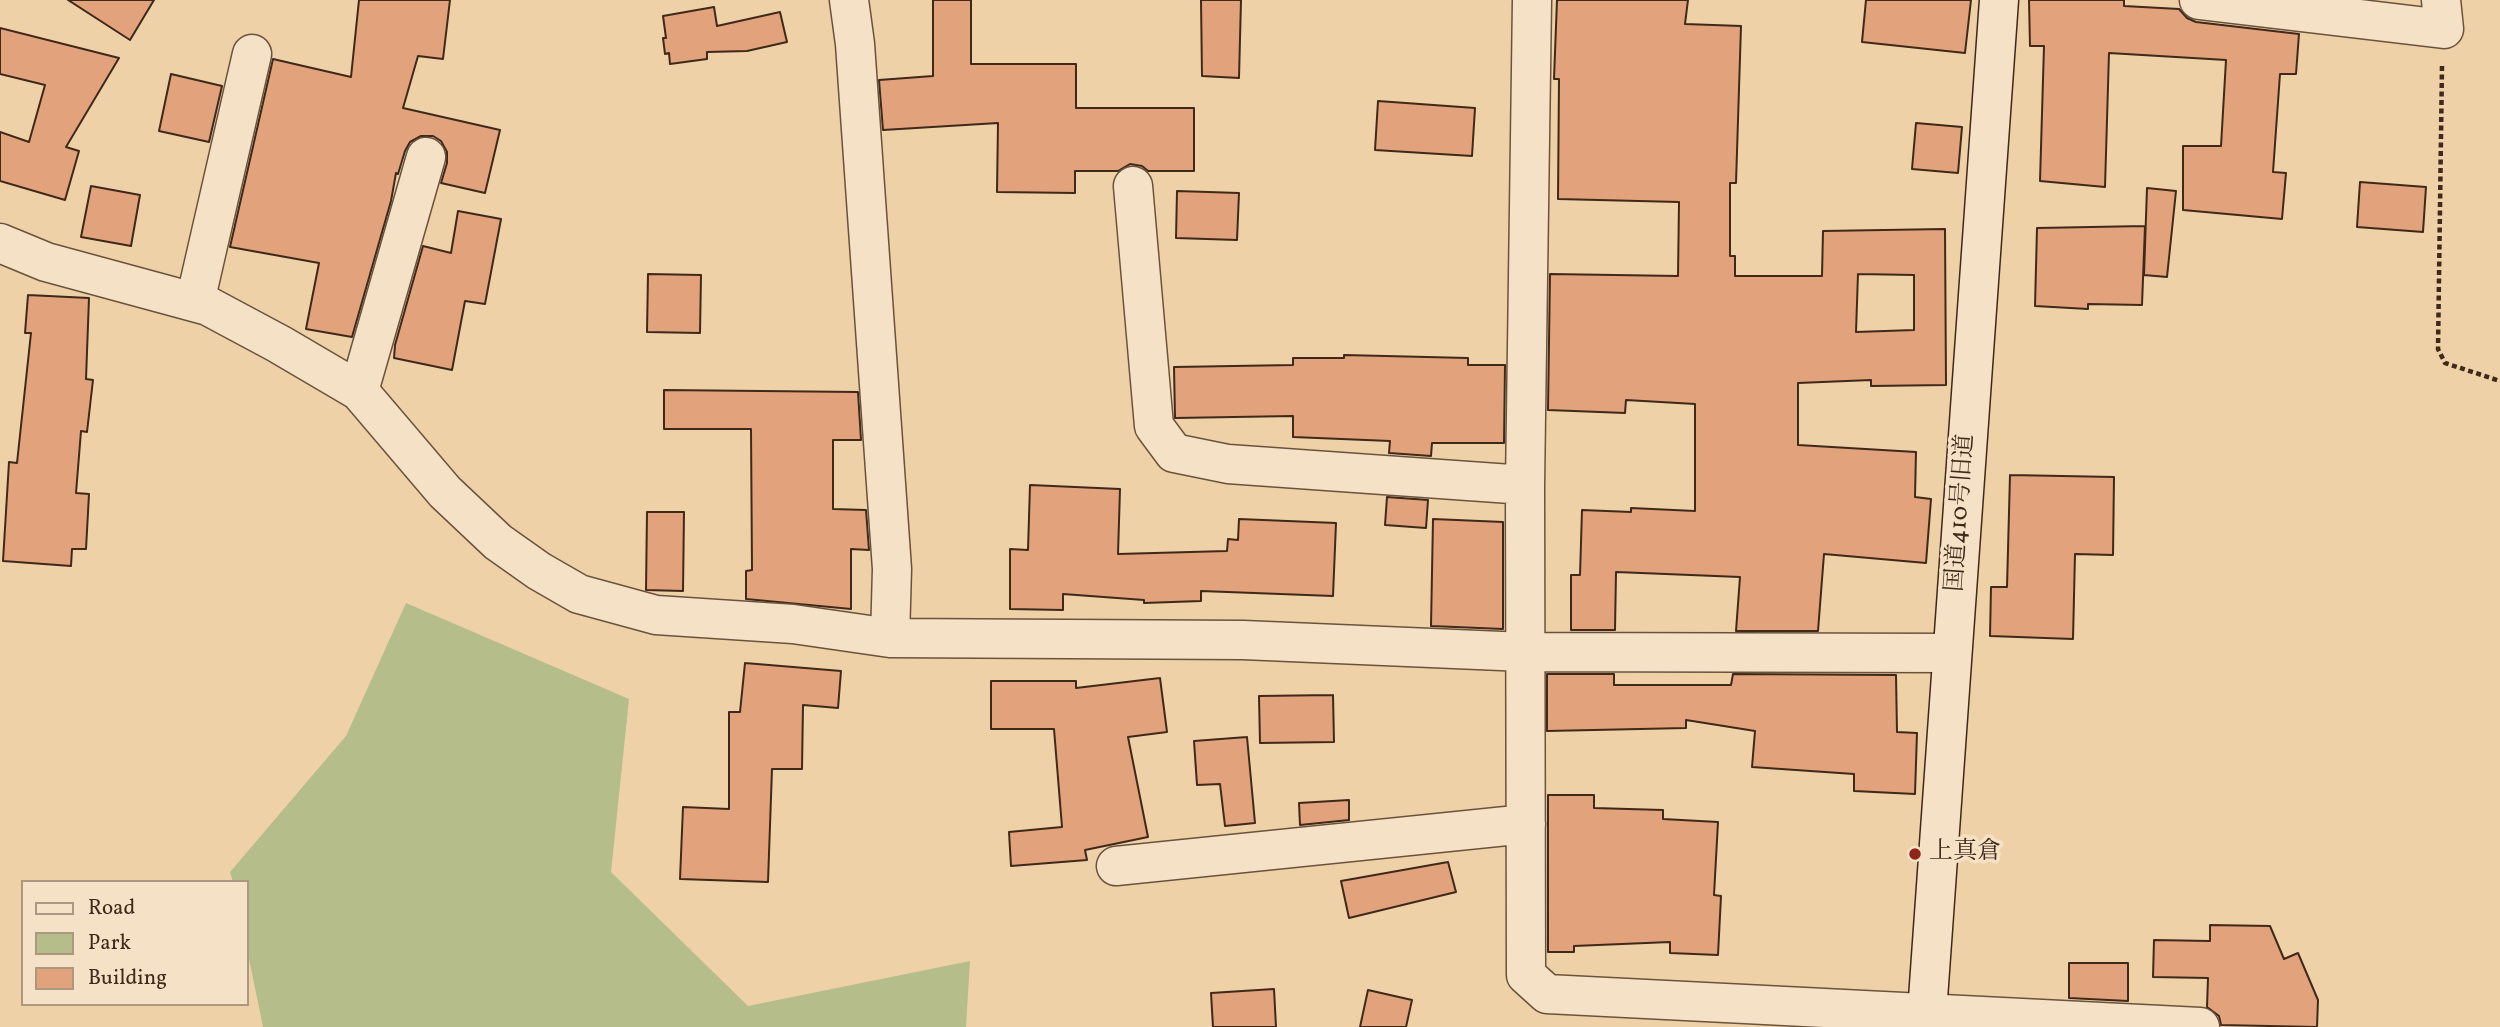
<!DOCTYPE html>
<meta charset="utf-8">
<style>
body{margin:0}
#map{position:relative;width:2500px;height:1027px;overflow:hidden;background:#efd1a7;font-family:Vollkorn,serif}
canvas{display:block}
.legend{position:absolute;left:21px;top:880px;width:228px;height:126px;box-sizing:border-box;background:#f5e1c6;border:2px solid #ac9781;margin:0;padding:9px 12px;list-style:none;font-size:21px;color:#3e291a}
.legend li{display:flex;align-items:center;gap:14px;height:35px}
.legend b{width:35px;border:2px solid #ac9781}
</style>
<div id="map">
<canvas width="2500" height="1027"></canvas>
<ul class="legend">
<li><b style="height:9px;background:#f5e1c6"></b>Road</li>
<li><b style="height:19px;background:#b5bd8a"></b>Park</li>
<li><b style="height:19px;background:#e2a27c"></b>Building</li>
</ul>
</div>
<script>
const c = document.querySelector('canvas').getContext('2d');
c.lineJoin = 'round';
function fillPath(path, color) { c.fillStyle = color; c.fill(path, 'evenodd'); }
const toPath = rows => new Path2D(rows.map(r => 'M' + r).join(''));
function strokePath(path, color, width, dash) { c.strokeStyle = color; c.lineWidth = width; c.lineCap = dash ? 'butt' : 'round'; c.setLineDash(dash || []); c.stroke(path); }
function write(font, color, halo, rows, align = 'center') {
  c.font = font + ' Vollkorn,"Noto Serif JP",serif'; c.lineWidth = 7; c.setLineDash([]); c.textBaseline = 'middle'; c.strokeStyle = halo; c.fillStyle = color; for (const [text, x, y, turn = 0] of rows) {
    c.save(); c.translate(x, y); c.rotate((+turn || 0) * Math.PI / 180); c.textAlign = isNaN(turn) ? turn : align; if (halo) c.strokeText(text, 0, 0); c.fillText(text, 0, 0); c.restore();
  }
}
const green = toPath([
 [406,603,629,699,611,872,748,1006,970,961,966,1027,263,1027,247,949,247,882,233,882,230,872,346,736]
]);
const building = toPath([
 [68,0,154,0,130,40,68,0],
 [359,0,450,0,443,59,418,56,403,108,500,130,485,193,441,183,447,163,447,152,441,141,433,136,421,136,410,142,405,151,398,174,396,173,391,201,352,337,306,329,319,263,230,247,273,59,351,77,359,0],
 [933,0,971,0,971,64,1076,64,1076,108,1194,108,1194,171,1148,171,1142,166,1130,164,1118,171,1075,171,1075,193,997,192,998,123,883,130,879,80,933,76,933,0],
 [1201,0,1241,0,1239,78,1202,76,1201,0],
 [1557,0,1688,0,1685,24,1741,26,1736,183,1730,183,1730,256,1735,256,1735,276,1822,276,1823,231,1945,229,1946,385,1871,386,1871,380,1798,383,1798,445,1916,452,1915,497,1931,499,1926,563,1824,554,1818,631,1736,631,1740,577,1616,572,1615,630,1571,630,1571,575,1580,575,1582,510,1631,512,1631,508,1695,511,1695,404,1626,400,1625,413,1548,410,1550,274,1678,276,1679,202,1558,199,1559,79,1554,79,1557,0],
 [1858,274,1914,275,1914,330,1856,332,1858,274],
 [1866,0,1971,0,1965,53,1862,42,1866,0],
 [2029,0,2124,0,2124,6,2179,9,2187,18,2196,22,2299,34,2296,74,2280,74,2273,172,2286,173,2282,219,2183,210,2183,146,2221,146,2226,60,2109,53,2105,187,2040,181,2044,46,2030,46,2029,0],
 [714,7,717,26,780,12,787,42,747,51,707,52,707,59,670,64,669,53,665,54,663,38,666,38,663,16,714,7],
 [0,28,119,58,66,147,79,151,65,200,0,181,0,132,29,142,45,85,0,74,0,28],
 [171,74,222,86,209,142,159,131,171,74],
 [1378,101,1475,108,1472,156,1375,150,1378,101],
 [1916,123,1962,127,1958,173,1912,169,1916,123],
 [2360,182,2426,187,2423,232,2357,227,2360,182],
 [91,186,140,195,131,246,81,237,91,186],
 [2147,188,2176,191,2167,277,2144,275,2147,188],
 [1177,191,1239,193,1237,240,1176,238,1177,191],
 [458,211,501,219,485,304,465,301,452,370,394,358,395,345,423,246,451,253,458,211],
 [2145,226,2142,305,2088,304,2088,309,2035,306,2037,228,2145,226],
 [648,274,701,275,700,333,647,332,648,274],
 [28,295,89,298,86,379,93,380,87,432,81,431,76,493,89,494,86,549,72,549,71,566,3,561,9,462,17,463,31,333,25,333,28,295],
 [1344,355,1468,358,1468,365,1505,365,1504,443,1432,443,1431,456,1389,453,1390,441,1293,437,1293,416,1175,418,1174,367,1293,365,1293,358,1344,358,1344,355],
 [664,390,858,392,861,440,833,440,833,509,866,510,869,550,851,549,851,609,746,599,746,571,752,570,751,429,664,429,664,390],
 [2010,475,2114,477,2113,555,2075,554,2073,639,1990,636,1991,587,2007,587,2010,475],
 [1030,485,1120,489,1118,554,1227,551,1228,539,1238,540,1239,519,1336,523,1333,596,1201,591,1201,601,1144,603,1144,600,1063,594,1063,610,1010,609,1010,549,1028,550,1030,485],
 [1387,497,1428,500,1426,528,1385,525,1387,497],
 [647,512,684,512,683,591,646,590,647,512],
 [1433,519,1503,522,1503,629,1431,626,1433,519],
 [745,663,841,671,838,708,803,705,802,769,772,769,768,882,680,879,683,807,729,809,729,712,740,712,745,663],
 [1547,674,1614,674,1614,685,1731,685,1733,674,1896,675,1897,732,1917,733,1915,794,1854,791,1854,774,1752,767,1755,731,1686,720,1686,728,1547,731,1547,674],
 [1160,678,1167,732,1128,737,1148,837,1085,850,1087,860,1011,866,1009,832,1062,827,1054,729,991,729,991,681,1076,681,1076,688,1160,678],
 [1333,695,1334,742,1260,743,1259,696,1333,695],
 [1247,737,1255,823,1225,826,1220,784,1197,785,1194,741,1247,737],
 [1548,795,1594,795,1594,808,1663,810,1663,819,1718,822,1714,895,1721,896,1718,955,1670,953,1670,942,1574,946,1574,952,1548,952,1548,795],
 [1349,800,1349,820,1300,825,1299,803,1349,800],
 [1448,862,1456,892,1349,918,1341,881,1448,862],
 [2210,925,2270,926,2284,959,2298,953,2318,1000,2317,1027,2221,1025,2219,1016,2207,1007,2208,978,2153,977,2154,940,2210,941,2210,925],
 [2069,963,2128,963,2128,1001,2069,998,2069,963],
 [1274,989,1276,1027,1213,1027,1211,993,1274,989],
 [1368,990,1412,1000,1406,1027,1360,1027,1368,990]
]);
const path = toPath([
 [2442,66,2438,349,2445,363,2500,381]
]);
const street = toPath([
 [849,0,855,44,892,569,890,638],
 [1532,0,1525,485,1526,975,1547,994,2200,1027],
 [2199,0,2444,29,2441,0],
 [1133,186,1154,426,1174,453,1228,464,1525,485],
 [0,243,46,262,208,306,279,344,359,391,445,492,498,542,539,571,579,594,656,615,793,624,890,638,1243,640,1525,652,1952,653],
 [195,302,252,54],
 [359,391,426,157],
 [1116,866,1526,824]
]);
const secondary = toPath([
 [1926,1027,1999,0]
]);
const markers = [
 [1915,854,7,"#8f2418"]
];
const streetNames = [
 ["国道410号旧道",1962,513,-86]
];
const poiNames = [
 ["上真倉",1929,854]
];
fillPath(green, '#b5bd8a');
fillPath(building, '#e2a27c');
strokePath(building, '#3e291a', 2);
strokePath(street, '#6a533d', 41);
strokePath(secondary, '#3e291a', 41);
strokePath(path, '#3e291a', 4.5, [5, 3.5]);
strokePath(street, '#f5e1c6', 38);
strokePath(secondary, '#f5e1c6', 38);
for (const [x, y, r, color] of markers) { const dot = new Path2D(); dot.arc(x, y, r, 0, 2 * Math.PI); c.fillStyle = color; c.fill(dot); strokePath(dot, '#f5e1c6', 2.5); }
write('24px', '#3e291a', '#f5e1c6', streetNames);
write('24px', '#3e291a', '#f5e1c6', poiNames, 'left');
</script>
